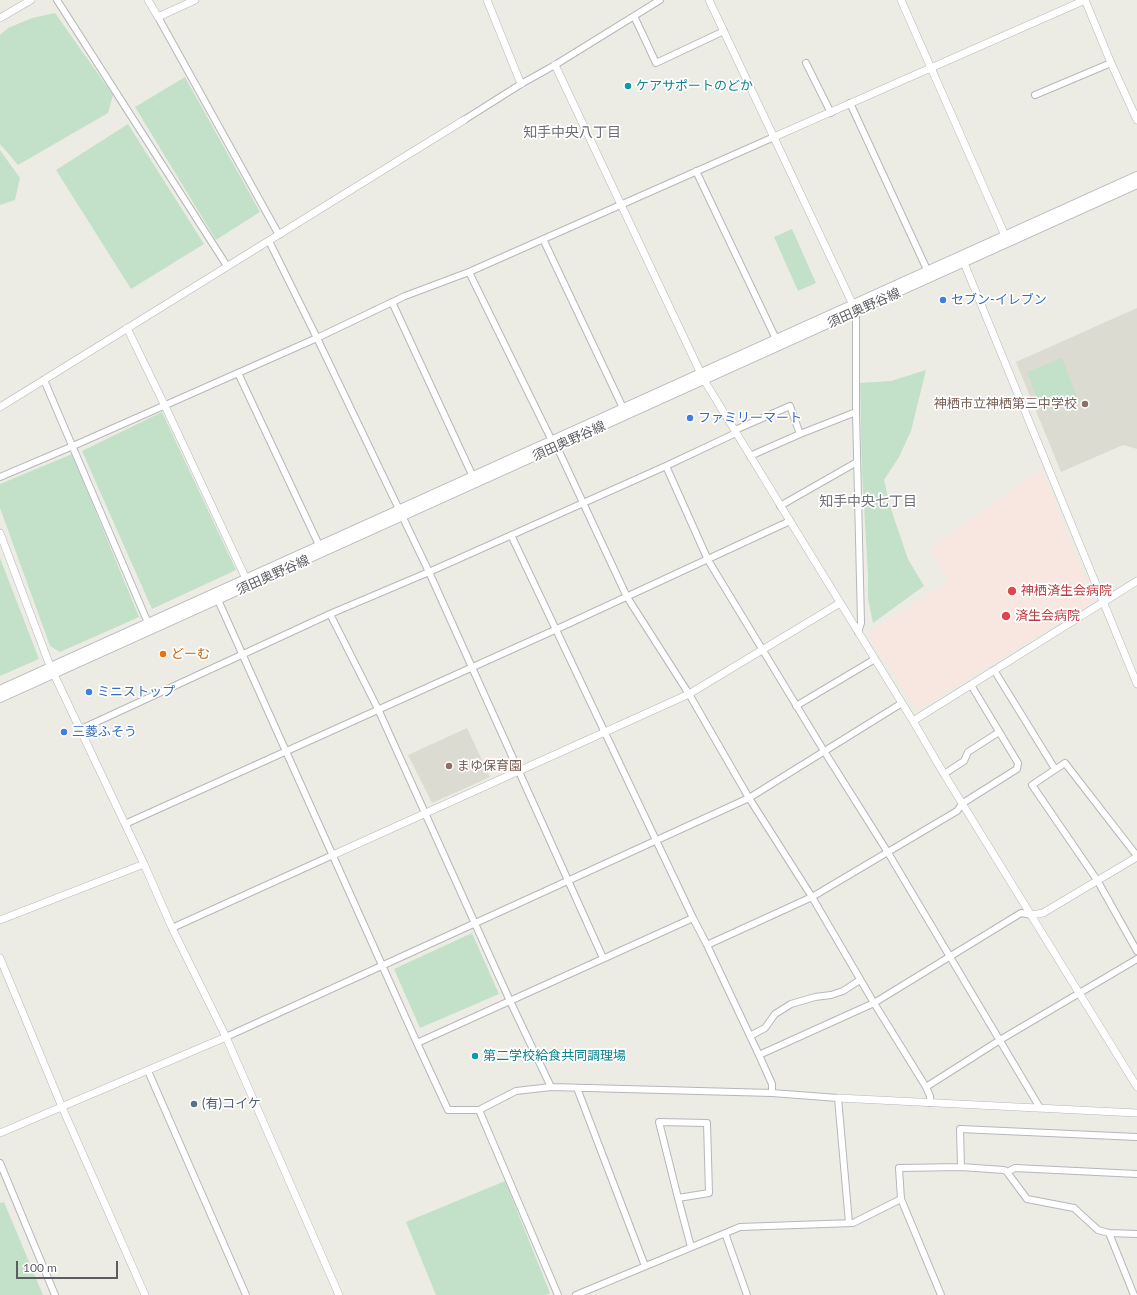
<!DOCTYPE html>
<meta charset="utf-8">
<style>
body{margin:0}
#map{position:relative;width:1137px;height:1295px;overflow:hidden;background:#ecece4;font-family:Lato,sans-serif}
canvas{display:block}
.scale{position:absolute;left:16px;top:1261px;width:102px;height:18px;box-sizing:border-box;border:2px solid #5c5d62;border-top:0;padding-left:5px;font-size:12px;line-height:14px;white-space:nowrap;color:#5c5d62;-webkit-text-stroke:3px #fff;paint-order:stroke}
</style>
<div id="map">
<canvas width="1137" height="1295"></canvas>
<div class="scale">100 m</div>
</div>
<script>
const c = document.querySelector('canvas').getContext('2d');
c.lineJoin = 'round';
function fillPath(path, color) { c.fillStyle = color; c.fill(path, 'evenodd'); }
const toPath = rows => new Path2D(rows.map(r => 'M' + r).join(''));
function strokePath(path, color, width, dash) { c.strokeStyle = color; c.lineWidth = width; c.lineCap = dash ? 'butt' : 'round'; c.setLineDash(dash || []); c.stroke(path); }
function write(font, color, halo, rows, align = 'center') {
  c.font = font + ' Lato,"Noto Sans JP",sans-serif'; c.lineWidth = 3.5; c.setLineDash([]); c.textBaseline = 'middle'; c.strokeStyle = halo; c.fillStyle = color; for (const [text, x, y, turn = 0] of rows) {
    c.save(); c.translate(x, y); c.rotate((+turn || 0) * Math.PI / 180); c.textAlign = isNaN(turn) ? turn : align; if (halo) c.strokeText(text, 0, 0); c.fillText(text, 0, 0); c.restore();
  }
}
const education = toPath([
 [1137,308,1137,449,1123,445,1061,472,1016,362],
 [467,728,490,777,432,803,408,755]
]);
const medical = toPath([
 [1042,469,1094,601,917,710,867,634,949,581,930,548]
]);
const green = toPath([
 [55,13,113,95,108,113,18,165,0,144,0,35,8,28,32,18],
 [185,77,260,212,216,240,135,107],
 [128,124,204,244,131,289,56,170],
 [0,150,20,178,15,200,0,205],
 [792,229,816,283,798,291,774,237],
 [1062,358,1077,397,1042,411,1027,372],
 [926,370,911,431,899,457,884,480,890,506,908,559,924,586,873,623,868,599,868,575,862,471,860,383,891,381],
 [162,412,236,570,152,609,82,451],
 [72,454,139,617,60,652,50,646,0,508,0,484],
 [0,558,39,659,0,676],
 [472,933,499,994,420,1028,394,969],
 [505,1181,550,1293,546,1295,436,1295,406,1222],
 [4,1202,43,1295,0,1295,0,1203]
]);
const minor = toPath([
 [57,0,227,266],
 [634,16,656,63,724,31],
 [158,17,279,235],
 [806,63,831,113],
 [1035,95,1111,63],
 [850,103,929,274],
 [464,120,521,84,555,65,660,0],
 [696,171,777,341],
 [543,239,623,408],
 [269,241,317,338,429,572,603,958],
 [469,272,552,441,557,447,627,597,689,694,749,798,812,897,874,1003,926,1087,930,1096,930,1103],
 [392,302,474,479],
 [856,312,856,412,861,623,858,632],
 [238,373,319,545],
 [44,380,148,623],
 [735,430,790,406,800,434],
 [750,456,800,434,856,412],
 [666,466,708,560,824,751,887,851,1040,1108],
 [0,477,73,446,317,338,405,296,469,272,774,137],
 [780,506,857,462],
 [511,535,693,918,707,945,759,1055,772,1084,772,1093],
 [218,600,417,1043,448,1110,479,1110,516,1091,551,1087,772,1093,838,1098,849,1223],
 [330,614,378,709,510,1001,551,1087],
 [994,670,1055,769],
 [796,706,875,659],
 [79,730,330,614,429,572,666,466,736,433],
 [944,774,964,761,968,752,999,732],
 [125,824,557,629,790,521],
 [1137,856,1065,763,1032,785,1097,880,1137,951],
 [172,928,333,855],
 [707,945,812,897,957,811,963,803,1017,769,1018,763,971,685],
 [750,1036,765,1028,775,1014,791,1004,815,997,831,995,843,991,860,980],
 [226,1037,749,798,902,703],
 [417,1043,693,918],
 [759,1055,874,1003,1021,913,1032,915],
 [148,1071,246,1295],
 [926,1087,1000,1040,1137,959],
 [577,1088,645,1266],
 [479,1110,558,1295],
 [0,1163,55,1295],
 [961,1167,960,1129,1137,1137],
 [1007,1172,1015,1168,1137,1174],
 [678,1198,709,1193,707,1123,659,1122,678,1198,691,1247],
 [901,1199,941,1295],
 [725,1233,747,1295],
 [1109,1233,1134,1295],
 [576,1295,740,1227,853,1223,901,1199,899,1168,961,1167,1004,1170,1007,1172,1027,1199,1074,1208,1098,1230,1109,1233,1137,1234]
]);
const tertiary = toPath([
 [148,0,158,17,195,0],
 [487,0,521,84],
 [709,0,855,309],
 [901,0,1007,240],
 [1085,0,1111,63,1137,120],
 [0,18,31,0],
 [555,65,704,380,790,521,913,721,944,774,1137,1087],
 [774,137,1085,0],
 [962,258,1137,684],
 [127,328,165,406,248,583],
 [0,407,464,120],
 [0,533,50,666,144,864,172,928,226,1037,339,1295],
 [913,721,1137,581],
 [333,855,689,694,840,603],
 [1032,915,1043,913,1137,857],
 [0,920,144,864],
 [0,958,62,1107,145,1295],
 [838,1098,1137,1113],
 [0,1133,226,1037]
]);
const secondary = toPath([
 [0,690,1137,176],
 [0,698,1137,184]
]);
const markers = [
 [628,86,4,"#0f9aa8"],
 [943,300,4,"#3f7fe0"],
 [1085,404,4,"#8d6e63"],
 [690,418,4,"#3f7fe0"],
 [1012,591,5,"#e0444e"],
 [1006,616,5,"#e0444e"],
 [163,654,4,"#e8710a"],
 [89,692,4,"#3f7fe0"],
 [64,732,4,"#3f7fe0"],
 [449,766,4,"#8d6e63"],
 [475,1056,4,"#0f9aa8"],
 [194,1104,4,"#5c6f8a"]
];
const cultureNames = [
 ["ケアサポートのどか",636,86],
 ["第二学校給食共同調理場",483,1056]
];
const shopNames = [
 ["セブン-イレブン",951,300],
 ["ファミリーマート",698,418],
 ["ミニストップ",97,692],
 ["三菱ふそう",72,732]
];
const streetNames = [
 ["須田奥野谷線",864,308,-24],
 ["須田奥野谷線",569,441,-24],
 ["須田奥野谷線",273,575,-24]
];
const educationNames = [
 ["神栖市立神栖第三中学校",1077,404],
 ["まゆ保育園",457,766,"left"]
];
const healthNames = [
 ["神栖済生会病院",1021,591],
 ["済生会病院",1015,616]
];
const foodNames = [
 ["どーむ",171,654]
];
const serviceNames = [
 ["(有)コイケ",202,1104]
];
const neighbourhoodNames = [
 ["知手中央八丁目",572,132],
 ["知手中央七丁目",868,501]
];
fillPath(education, '#dcdbd2');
fillPath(medical, '#f8e7e1');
fillPath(green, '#c3e1c8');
strokePath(minor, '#b6b7bc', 8);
strokePath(tertiary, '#b6b7bc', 8);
strokePath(secondary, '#b7b8be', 10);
strokePath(minor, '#fff', 6);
strokePath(tertiary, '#fff', 7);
strokePath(secondary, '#fff', 8);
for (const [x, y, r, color] of markers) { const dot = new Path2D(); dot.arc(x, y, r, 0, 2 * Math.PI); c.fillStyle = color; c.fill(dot); strokePath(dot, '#fff', 1.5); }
write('13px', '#0d838f', '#fff', cultureNames, 'left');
write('13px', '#366cbe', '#fff', shopNames, 'left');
write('13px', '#5c5d62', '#fff', streetNames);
write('13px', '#785e54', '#fff', educationNames, 'right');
write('13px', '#be3a42', '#fff', healthNames, 'left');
write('13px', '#c56008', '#fff', foodNames, 'left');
write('13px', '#4e5e75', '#fff', serviceNames, 'left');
write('14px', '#6d6f74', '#fff', neighbourhoodNames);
</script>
